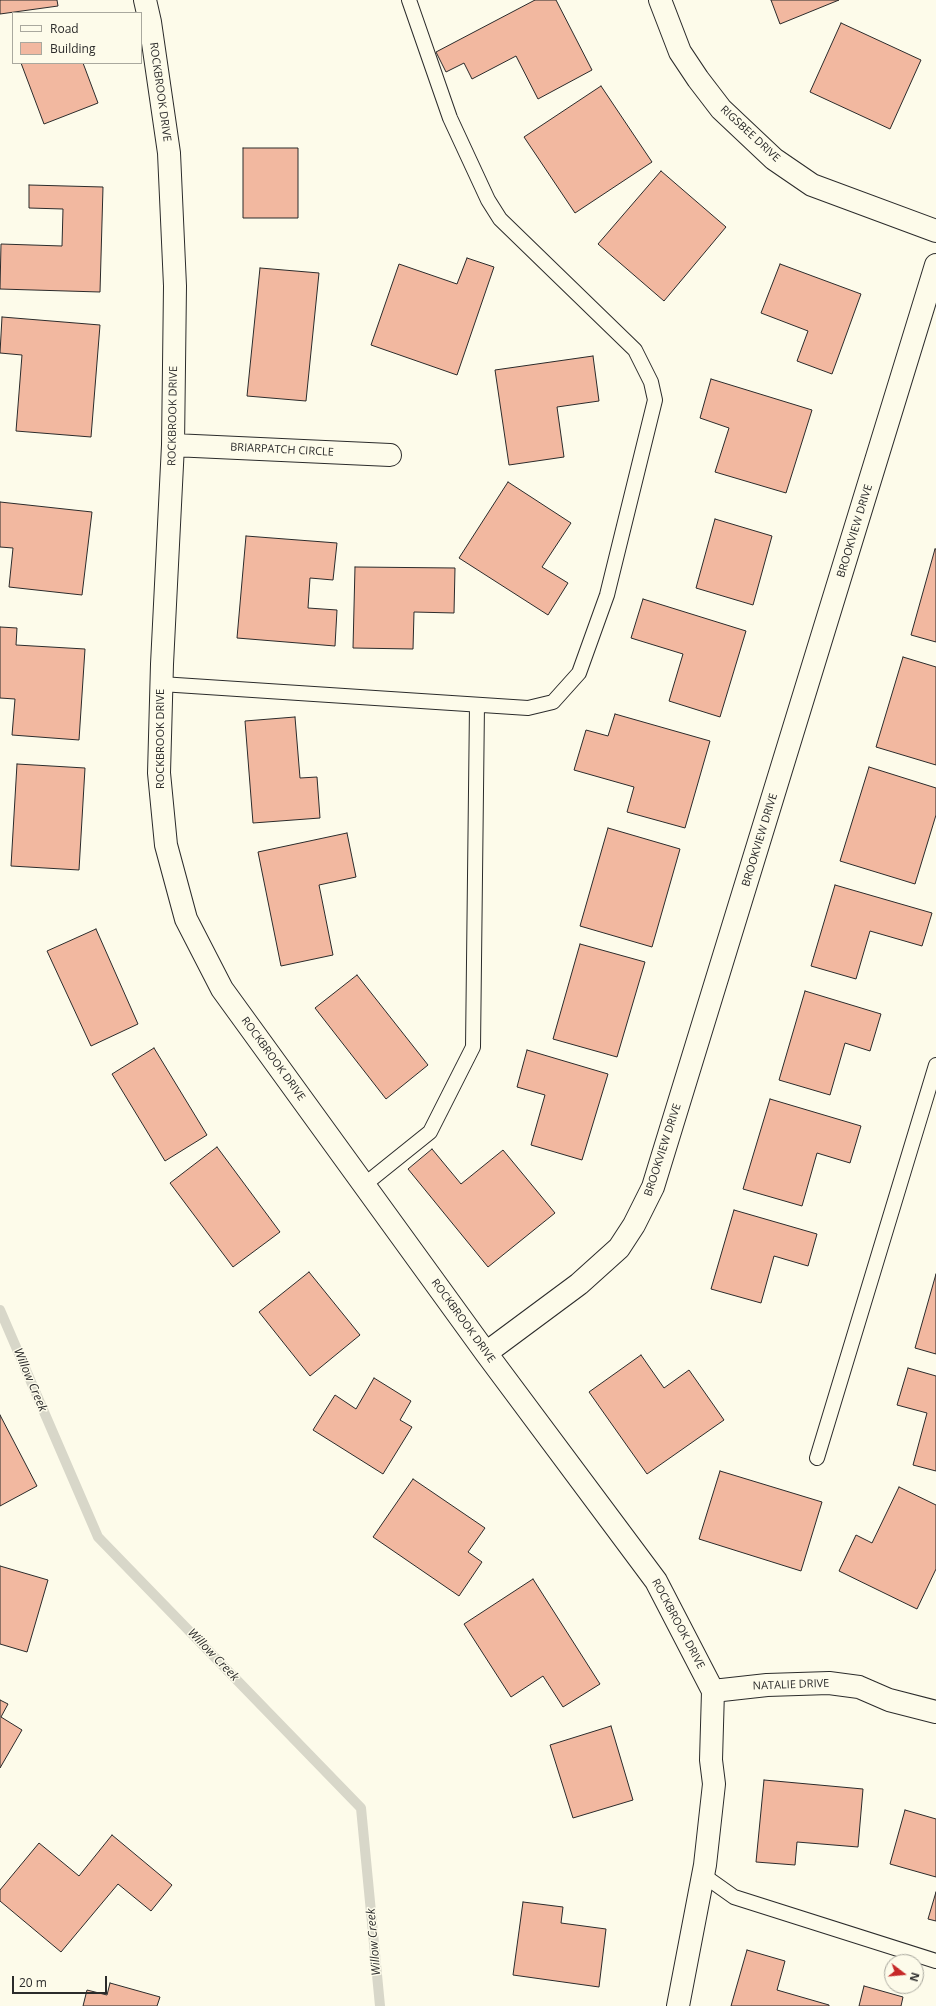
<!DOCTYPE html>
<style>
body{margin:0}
#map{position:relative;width:936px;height:2006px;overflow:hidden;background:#fdfbea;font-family:"Open Sans",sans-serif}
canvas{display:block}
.legend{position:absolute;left:12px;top:12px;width:130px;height:52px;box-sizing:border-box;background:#fdfbea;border:1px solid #a9a89e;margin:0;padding:5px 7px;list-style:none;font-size:12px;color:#2b2b2b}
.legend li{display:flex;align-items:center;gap:8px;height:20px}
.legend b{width:20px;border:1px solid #a9a89e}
.north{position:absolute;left:884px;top:1954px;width:40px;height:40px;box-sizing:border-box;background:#fdfbea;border:1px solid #a9a89e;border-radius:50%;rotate:106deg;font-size:11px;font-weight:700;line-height:16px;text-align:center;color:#2b2b2b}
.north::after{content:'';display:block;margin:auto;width:14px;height:18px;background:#c62828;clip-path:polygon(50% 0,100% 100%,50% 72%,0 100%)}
.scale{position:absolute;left:12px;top:1976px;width:95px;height:18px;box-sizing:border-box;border:2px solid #2b2b2b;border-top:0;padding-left:5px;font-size:12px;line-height:14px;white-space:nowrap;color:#2b2b2b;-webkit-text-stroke:3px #fdfbea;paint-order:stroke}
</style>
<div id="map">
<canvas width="936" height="2006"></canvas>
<ul class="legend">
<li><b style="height:5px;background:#fdfbea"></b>Road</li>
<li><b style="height:11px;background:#f2b8a0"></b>Building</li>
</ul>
<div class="north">N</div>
<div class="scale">20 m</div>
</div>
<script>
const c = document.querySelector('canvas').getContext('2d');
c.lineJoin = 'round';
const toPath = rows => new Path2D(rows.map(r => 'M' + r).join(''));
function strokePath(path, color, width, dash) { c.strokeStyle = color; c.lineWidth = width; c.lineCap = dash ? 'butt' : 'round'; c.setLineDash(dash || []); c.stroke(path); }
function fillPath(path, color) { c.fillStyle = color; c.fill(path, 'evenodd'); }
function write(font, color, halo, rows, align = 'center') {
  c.font = font + ' "Open Sans",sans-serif'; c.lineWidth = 3; c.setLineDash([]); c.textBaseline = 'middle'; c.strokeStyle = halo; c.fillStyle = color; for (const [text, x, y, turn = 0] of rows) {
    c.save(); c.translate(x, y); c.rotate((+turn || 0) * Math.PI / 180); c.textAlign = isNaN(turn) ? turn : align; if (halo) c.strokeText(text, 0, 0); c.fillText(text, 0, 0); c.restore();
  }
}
const stream = toPath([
 [0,1310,98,1537,361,1808,380,2006]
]);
const building = toPath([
 [0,0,57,0,58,6,0,14,0,0],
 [535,0,556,0,592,70,538,99,516,56,472,79,464,63,446,72,436,52,535,0],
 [771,0,839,0,780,24,771,0],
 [841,23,921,60,890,129,810,92,841,23],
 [21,63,83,63,98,103,44,124,21,63],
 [601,86,652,162,575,213,524,137,601,86],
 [243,148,298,148,298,218,243,218,243,148],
 [661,171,726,227,664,301,598,244,661,171],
 [29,185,103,187,100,292,0,289,1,244,62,246,63,209,29,208,29,185],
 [467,258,494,267,457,375,371,345,399,264,457,284,467,258],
 [780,264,861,294,832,374,797,361,808,331,761,313,780,264],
 [260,268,319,273,306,401,247,396,260,268],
 [2,317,100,325,91,437,16,431,22,355,0,353,2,317],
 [593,356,599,401,557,407,564,457,509,465,495,370,593,356],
 [711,379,812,410,786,493,715,472,729,428,700,418,711,379],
 [508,482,571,523,542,567,568,583,548,615,459,558,508,482],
 [0,502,92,512,82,595,9,587,13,548,0,547,0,502],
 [715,519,772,536,753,605,696,588,715,519],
 [246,536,337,543,333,580,310,578,308,608,337,610,335,646,237,638,246,536],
 [935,549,936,549,936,642,911,635,935,549],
 [355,567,455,568,454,613,414,612,413,649,353,648,355,567],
 [643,599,746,631,720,717,669,701,683,654,631,638,643,599],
 [0,627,17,628,16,645,85,649,79,740,12,735,15,699,0,698,0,627],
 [903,657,936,667,936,765,876,747,903,657],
 [615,714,710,741,685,828,627,812,634,787,574,770,586,730,608,736,615,714],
 [295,717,300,778,317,777,320,818,253,823,245,721,295,717],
 [17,764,85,768,79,870,11,866,17,764],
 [869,767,936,788,936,815,915,884,840,861,869,767],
 [608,828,680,849,652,947,580,926,608,828],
 [347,833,356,877,319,885,333,955,281,966,258,852,347,833],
 [835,885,932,913,922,946,870,931,856,979,811,966,835,885],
 [96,929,138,1024,91,1046,47,951,96,929],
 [580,944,645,962,617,1057,553,1039,580,944],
 [357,975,428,1065,386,1099,315,1008,357,975],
 [805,991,881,1014,870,1051,845,1043,830,1095,779,1080,805,991],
 [154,1048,207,1135,165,1161,112,1074,154,1048],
 [527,1050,608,1074,582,1160,531,1145,545,1095,517,1087,527,1050],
 [770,1099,861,1126,850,1163,817,1153,802,1206,743,1189,770,1099],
 [217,1147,280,1232,233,1267,170,1183,217,1147],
 [432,1149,461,1184,503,1150,555,1213,488,1267,408,1169,432,1149],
 [734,1210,817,1234,808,1266,774,1256,761,1303,711,1289,734,1210],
 [309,1272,360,1335,310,1376,259,1312,309,1272],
 [936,1274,936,1354,915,1348,936,1274],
 [641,1355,664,1388,689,1370,724,1420,647,1474,589,1392,641,1355],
 [908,1368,936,1376,936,1471,913,1465,927,1413,897,1405,908,1368],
 [374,1378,411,1401,400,1420,412,1427,383,1474,313,1430,335,1395,356,1409,374,1378],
 [0,1415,37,1486,0,1506,0,1415],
 [720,1471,822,1502,801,1571,699,1539,720,1471],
 [413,1479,485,1528,468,1552,482,1562,459,1596,373,1537,413,1479],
 [899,1487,936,1505,936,1569,917,1609,839,1571,856,1535,872,1543,899,1487],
 [0,1566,48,1580,27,1652,0,1644,0,1566],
 [533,1579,600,1684,563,1707,543,1676,511,1697,464,1624,533,1579],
 [0,1700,8,1704,1,1717,22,1730,0,1768,0,1700],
 [611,1726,633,1800,573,1818,550,1745,611,1726],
 [764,1780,863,1789,858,1847,797,1842,795,1865,756,1862,764,1780],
 [905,1810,936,1819,936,1877,890,1864,905,1810],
 [112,1835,172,1885,151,1911,118,1884,61,1952,0,1901,0,1890,39,1843,79,1876,112,1835],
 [936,1892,936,1921,928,1919,936,1892],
 [523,1902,563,1907,561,1923,606,1929,599,1987,513,1975,523,1902],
 [747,1950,785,1961,777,1990,829,2005,829,2006,731,2006,747,1950],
 [110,1983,160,1997,157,2006,83,2006,87,1990,107,1995,110,1983],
 [864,1986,903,1997,901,2006,859,2006,864,1986]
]);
const service = toPath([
 [161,684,528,708,553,702,579,673,607,595,655,400,651,382,635,350,500,219,488,200,450,118,409,0],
 [364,1185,430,1132,473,1047,477,705],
 [817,1458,936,1065],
 [703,1875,734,1897,936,1961]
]);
const minor = toPath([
 [145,0,150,22,169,153,175,286,173,445,162,664,159,773,166,845,186,919,222,989,486,1353,656,1581,713,1691,711,1760,714,1784,705,1865,678,2006],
 [173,445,390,455],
 [486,1353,579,1284,619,1248,634,1225,653,1187,936,265],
 [713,1691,767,1685,829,1683,859,1687,889,1700,936,1712]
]);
const tertiary = toPath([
 [660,0,680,52,698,79,721,109,774,159,812,185,936,231]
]);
const streetNames = [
 ["ROCKBROOK DRIVE",160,92,82],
 ["RIGSBEE DRIVE",750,134,43],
 ["ROCKBROOK DRIVE",173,416,-89],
 ["BRIARPATCH CIRCLE",282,450,3],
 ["BROOKVIEW DRIVE",855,531,-73],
 ["ROCKBROOK DRIVE",161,739,-90],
 ["BROOKVIEW DRIVE",760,840,-73],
 ["ROCKBROOK DRIVE",273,1059,54],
 ["BROOKVIEW DRIVE",663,1150,-72],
 ["ROCKBROOK DRIVE",463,1321,54],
 ["ROCKBROOK DRIVE",678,1624,62],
 ["NATALIE DRIVE",791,1685,-2]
];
const waterNames = [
 ["Willow Creek",30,1380,67],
 ["Willow Creek",213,1655,46],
 ["Willow Creek",374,1942,-95]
];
strokePath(stream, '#d8d7c9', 10);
fillPath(building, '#f2b8a0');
strokePath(building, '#2b2b2b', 1);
strokePath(service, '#2b2b2b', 16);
strokePath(minor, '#2b2b2b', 24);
strokePath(tertiary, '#2b2b2b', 24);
strokePath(service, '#fdfbea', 14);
strokePath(minor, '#fdfbea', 22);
strokePath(tertiary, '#fdfbea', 22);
write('11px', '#2b2b2b', '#fdfbea', streetNames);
write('italic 12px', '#2b2b2b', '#fdfbea', waterNames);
</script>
